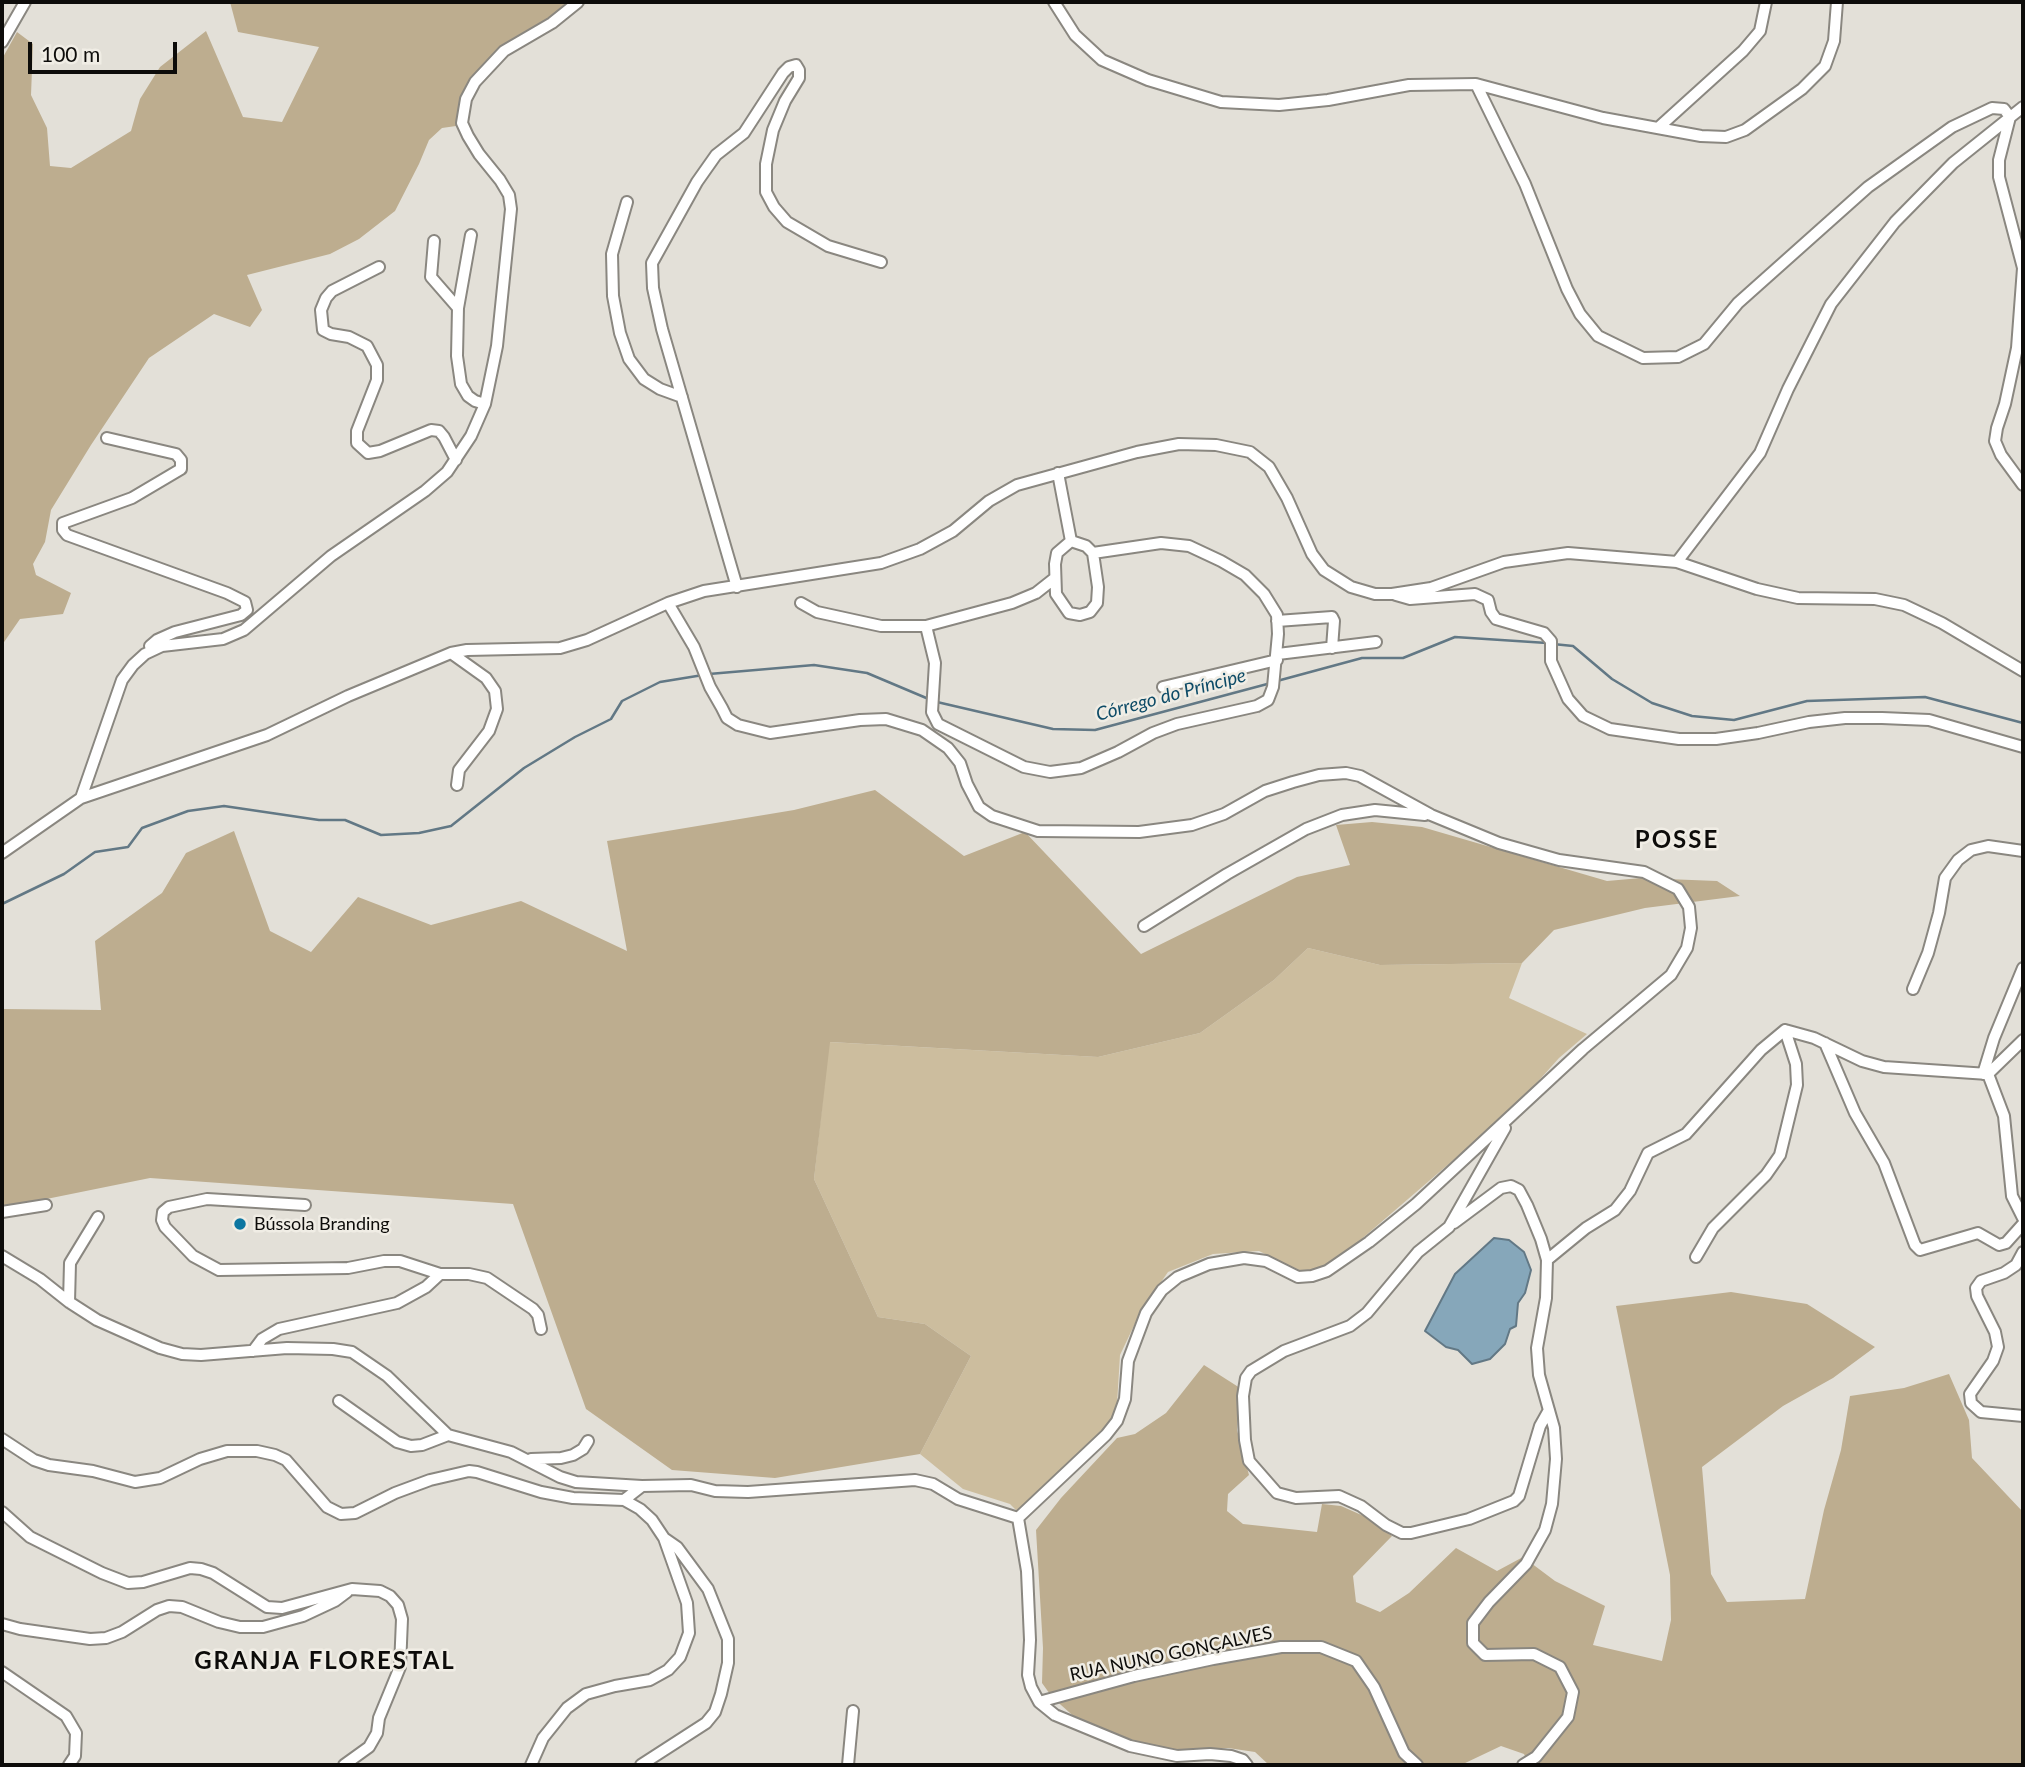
<!DOCTYPE html>
<meta charset="utf-8">
<style>
body{margin:0}
#map{position:relative;width:2025px;height:1767px;overflow:hidden;background:#e3e0d8;font-family:Lato,sans-serif}
canvas{display:block}
.frame{position:absolute;inset:0;border:4px solid #0d0c0a;pointer-events:none}
.scale{position:absolute;left:28px;top:42px;width:149px;height:32px;box-sizing:border-box;border:4px solid #0d0c0a;border-top:0;padding-left:9px;font-size:21px;line-height:24px;white-space:nowrap;color:#0d0c0a;-webkit-text-stroke:5px #f0ede5;paint-order:stroke}
</style>
<div id="map">
<canvas width="2025" height="1767"></canvas>
<div class="frame"></div>
<div class="scale">100 m</div>
</div>
<script>
const c = document.querySelector('canvas').getContext('2d');
c.lineJoin = 'round';
function fillPath(path, color) { c.fillStyle = color; c.fill(path, 'evenodd'); }
const toPath = rows => new Path2D(rows.map(r => 'M' + r).join(''));
function strokePath(path, color, width, dash) { c.strokeStyle = color; c.lineWidth = width; c.lineCap = dash ? 'butt' : 'round'; c.setLineDash(dash || []); c.stroke(path); }
function write(font, color, halo, rows, align = 'center') {
  c.font = font + ' Lato,sans-serif'; c.lineWidth = 5; c.setLineDash([]); c.textBaseline = 'middle'; c.strokeStyle = halo; c.fillStyle = color; for (const [text, x, y, turn = 0] of rows) {
    c.save(); c.translate(x, y); c.rotate((+turn || 0) * Math.PI / 180); c.textAlign = isNaN(turn) ? turn : align; if (halo) c.strokeText(text, 0, 0); c.fillText(text, 0, 0); c.restore();
  }
}
const green = toPath([
 [1308,948,1380,965,1522,963,1509,998,1587,1034,1559,1058,1515,1107,1329,1267,1305,1273,1259,1251,1213,1254,1168,1272,1141,1311,1120,1355,1117,1404,1106,1432,1019,1513,1010,1504,963,1489,920,1454,971,1356,925,1324,878,1317,814,1179,829,1042,1098,1057,1200,1033,1274,980]
]);
const forest = toPath([
 [230,2,576,2,539,31,499,49,477,71,461,97,456,126,442,128,429,140,419,164,395,211,359,239,330,254,247,275,262,310,250,327,214,314,149,358,91,445,51,510,45,542,33,564,36,575,71,593,63,614,20,619,2,645,2,59,17,32,33,44,31,95,47,128,50,166,71,168,131,131,140,99,160,67,206,31,243,117,282,122,319,47,238,32],
 [875,790,964,856,1025,832,1141,954,1297,877,1350,865,1336,825,1372,822,1422,827,1607,881,1641,878,1717,881,1740,896,1645,908,1554,930,1522,963,1380,965,1308,948,1274,980,1200,1033,1098,1057,830,1042,814,1179,878,1317,925,1324,971,1356,920,1454,775,1478,672,1470,586,1409,513,1204,150,1178,2,1208,2,1009,101,1010,95,941,162,893,186,853,234,831,270,931,311,952,358,897,431,925,521,901,627,951,607,841,794,810],
 [1731,1292,1807,1304,1875,1347,1833,1378,1783,1406,1702,1467,1711,1574,1727,1602,1805,1599,1824,1510,1841,1450,1850,1396,1904,1388,1949,1374,1969,1420,1972,1458,2023,1512,2023,1765,1529,1765,1524,1754,1501,1746,1461,1765,1269,1765,1255,1752,1228,1748,1179,1752,1152,1748,1079,1721,1052,1697,1042,1683,1043,1648,1036,1530,1061,1498,1117,1438,1135,1434,1166,1413,1204,1365,1240,1388,1237,1430,1249,1475,1228,1494,1227,1511,1243,1524,1317,1532,1322,1504,1341,1506,1366,1517,1392,1536,1353,1576,1356,1602,1380,1612,1409,1593,1456,1548,1497,1571,1523,1557,1555,1581,1605,1606,1593,1645,1662,1661,1671,1620,1670,1575,1616,1306]
]);
const water = toPath([
 [1494,1238,1509,1240,1524,1252,1531,1270,1525,1293,1518,1303,1516,1326,1510,1329,1505,1344,1490,1359,1472,1364,1458,1350,1446,1347,1425,1331,1455,1274,1494,1238]
]);
const stream = toPath([
 [1553,644,1573,646,1612,679,1652,703,1692,716,1734,720,1807,701,1925,697,2023,723],
 [709,674,814,665,867,673,931,700],
 [1277,681,1362,658,1403,658,1455,637,1547,643],
 [937,702,1053,729,1095,730,1271,683],
 [2,904,64,874,95,852,128,847,142,828,188,811,224,806,319,820,345,820,381,835,419,833,451,826,524,768,575,737,611,719,622,701,660,682,703,675]
]);
const minor = toPath([
 [1054,2,1075,35,1102,60,1148,80,1221,102,1279,105,1328,100,1409,85,1476,84,1525,184,1567,289,1580,314,1598,336,1643,358,1678,357,1704,344,1738,303,1868,187,1952,127,1992,108,2004,109,2010,117,1999,160,1999,177,2023,268,2017,348,2005,404,1997,428,1995,441,2001,455,2023,485],
 [2,42,25,2],
 [1476,84,1603,118,1701,136,1726,137,1745,130,1802,89,1825,66,1834,41,1837,2],
 [1658,128,1743,51,1760,31,1766,2],
 [627,202,612,254,613,296,620,333,629,359,644,379,660,389,682,397],
 [471,235,458,308,457,356,461,384,468,396,475,401,485,404],
 [434,241,431,277,458,308],
 [379,267,332,291,326,298,321,310,323,330,331,334,349,337,367,346,377,365,377,380,357,431,357,443,368,453,380,451,431,430,439,431,444,437,456,460],
 [107,438,176,454,181,460,181,469,132,498,63,523,63,530,67,535,227,593,245,602,247,610,241,615,175,632,157,640,150,646],
 [1071,541,1057,553,1055,564,1056,594,1069,613,1080,615,1090,612,1097,603,1098,587,1093,553],
 [1677,562,1760,453,1788,389,1831,304,1895,222,1953,163,2023,107],
 [737,587,662,329,653,288,652,263,697,182,716,155,744,133,783,73,789,67,796,65,799,70,799,78,785,101,773,130,766,164,766,192,774,207,787,222,828,246,881,262],
 [1396,595,1410,599,1475,594,1488,600,1491,612,1496,619,1544,633,1551,641,1551,661,1568,699,1583,716,1610,729,1679,739,1716,739,1758,733,1809,722,1845,718,1882,718,1929,720,2023,747],
 [668,603,694,647,710,687,722,708,727,718,738,725,770,733,860,720,886,719,922,730,948,748,960,763,967,784,979,807,992,816,1038,831,1139,832,1192,825,1224,814,1265,791,1293,782,1319,775,1346,773,1360,776,1431,815,1499,843,1559,860,1644,872,1678,889,1689,907,1691,928,1687,948,1671,975,1583,1049,1416,1204,1369,1242,1327,1271,1312,1276,1298,1277,1266,1261,1244,1258,1209,1264,1178,1277,1162,1290,1146,1313,1128,1361,1125,1399,1117,1421,1106,1435,1018,1518],
 [801,603,817,612,881,626,926,626,1012,603,1036,593,1055,578],
 [1277,621,1332,617,1334,621,1332,648],
 [926,626,935,663,932,712,938,724,1024,767,1050,772,1081,768,1118,752,1153,733,1177,724,1257,706,1268,700,1273,687,1278,634,1277,615,1264,594,1245,575,1221,561,1189,546,1161,543,1093,553,1086,546,1071,541,1058,473],
 [451,653,486,678,495,691,497,709,489,731,459,770,457,785],
 [1278,654,1376,642],
 [1163,687,1277,660],
 [81,798,122,680,133,665,145,654,162,646,223,639,244,630,331,556,425,491,447,472,471,436,485,404,497,346,511,209,509,195,500,180,479,154,468,136,462,123,466,99,475,82,504,51,552,23,578,2],
 [2,853,81,798,267,735,348,696,451,653,467,650,560,648,587,640,668,603,704,591,881,563,920,549,953,531,989,501,1017,485,1137,452,1179,444,1216,445,1250,452,1269,467,1287,498,1312,554,1324,570,1351,587,1375,594,1392,594,1431,588,1504,562,1568,553,1677,562,1757,589,1798,598,1875,599,1904,605,1942,623,2023,671],
 [1144,926,1227,874,1306,829,1342,815,1375,810,1425,815],
 [1913,989,1928,953,1939,913,1945,878,1958,860,1971,850,1988,846,2023,851],
 [1825,1043,1855,1113,1884,1163,1915,1245,1920,1250,1978,1233,1999,1245,2006,1243,2023,1224],
 [1983,1074,1994,1038,2023,968],
 [1988,1074,2004,1116,2012,1196,2023,1218],
 [1505,1128,1449,1227,1418,1252,1367,1313,1350,1326,1284,1351,1251,1371,1246,1378,1243,1396,1245,1440,1249,1461,1277,1493,1296,1498,1339,1496,1361,1506,1386,1525,1402,1533,1411,1533,1469,1519,1514,1501,1519,1496,1540,1426,1549,1410],
 [2,1212,46,1205],
 [1454,1223,1501,1188,1511,1186,1519,1190,1527,1205,1541,1239,1547,1260,1546,1298,1537,1348,1539,1375,1554,1428,1556,1459,1552,1504,1545,1530,1526,1564,1489,1602,1473,1623,1473,1643,1485,1655,1534,1654,1560,1667,1573,1692,1568,1717,1536,1757,1523,1765],
 [2023,1252,2016,1265,2004,1273,1981,1281,1976,1288,1977,1296,1995,1332,1998,1347,1993,1361,1970,1394,1971,1403,1981,1412,2023,1416],
 [2,1256,40,1279,69,1302,97,1320,160,1348,182,1354,201,1355,287,1348,333,1349,352,1352,387,1376,448,1435,511,1452,560,1477,576,1482,642,1486],
 [1696,1257,1713,1228,1766,1175,1780,1155,1797,1085,1796,1064,1785,1030],
 [1547,1260,1586,1228,1615,1210,1630,1191,1648,1153,1686,1134,1761,1050,1785,1030,1814,1038,1862,1061,1884,1067,1988,1074,2023,1040],
 [440,1274,469,1274,487,1278,533,1309,538,1315,541,1329],
 [69,1302,70,1263,98,1217],
 [253,1351,262,1339,279,1329,397,1303,426,1287,440,1274,400,1261,384,1261,348,1268,219,1270,193,1256,165,1227,162,1220,163,1212,169,1207,207,1199,305,1205],
 [339,1401,397,1442,411,1446,422,1445,448,1435],
 [2,1439,34,1460,49,1465,93,1471,135,1482,160,1478,200,1459,227,1451,257,1451,275,1455,286,1460,327,1507,341,1514,355,1513,395,1493,430,1480,469,1471,477,1472,541,1492,573,1498,624,1500,640,1509,652,1520,664,1538,687,1603,689,1633,680,1657,668,1670,650,1680,615,1686,586,1694,567,1708,543,1738,531,1765],
 [531,1459,561,1458,573,1455,583,1449,588,1441],
 [624,1500,642,1486,691,1485,715,1491,748,1492,915,1480,933,1484,958,1499,1018,1518,1027,1571,1030,1640,1028,1675,1031,1687,1039,1702,1055,1715,1130,1746,1177,1756,1210,1754,1231,1756,1243,1760,1247,1765],
 [2,1512,30,1537,102,1573,128,1583,143,1582,190,1568,201,1569,213,1573,267,1607,282,1608,352,1589,380,1591,390,1596,398,1605,402,1619,400,1667,379,1718,377,1733,369,1747,344,1765],
 [2,1624,20,1629,90,1639,106,1638,122,1632,157,1610,169,1606,182,1607,219,1622,240,1627,263,1627,303,1616,335,1601,347,1592],
 [2,1672,66,1716,76,1733,75,1756,69,1765],
 [1039,1702,1134,1676,1213,1659,1281,1647,1321,1647,1356,1661,1374,1687,1404,1753,1417,1765],
 [641,1765,706,1723,715,1712,721,1694,728,1663,728,1639,708,1589,677,1547,664,1538],
 [848,1765,853,1711]
]);
const markers = [
 [240,1224,7,"#0c76a1"]
];
const poiNames = [
 ["Bússola Branding",254,1224]
];
const streetNames = [
 ["RUA NUNO GONÇALVES",1171,1654,-12]
];
const waterNames = [
 ["Córrego do Príncipe",1171,695,-15]
];
const districtNames = [
 ["POSSE",1677,840],
 ["GRANJA FLORESTAL",325,1661]
];
fillPath(green, '#ccbd9e');
fillPath(forest, '#bdad8f');
fillPath(water, '#86a7ba');
strokePath(water, '#627885', 2);
strokePath(stream, '#627885', 2.5);
strokePath(minor, '#8a8780', 14);
strokePath(minor, '#fff', 10);
for (const [x, y, r, color] of markers) { const dot = new Path2D(); dot.arc(x, y, r, 0, 2 * Math.PI); c.fillStyle = color; c.fill(dot); strokePath(dot, '#f0ede5', 2.5); }
write('18px', '#0d0c0a', '#f0ede5', poiNames, 'left');
write('18px', '#0d0c0a', '#f0ede5', streetNames);
write('italic 19px', '#0d4b67', '#f0ede5', waterNames);
c.letterSpacing = '2px';
write('bold 24px', '#0d0c0a', '#f0ede5', districtNames);
c.letterSpacing = '0px';
</script>
